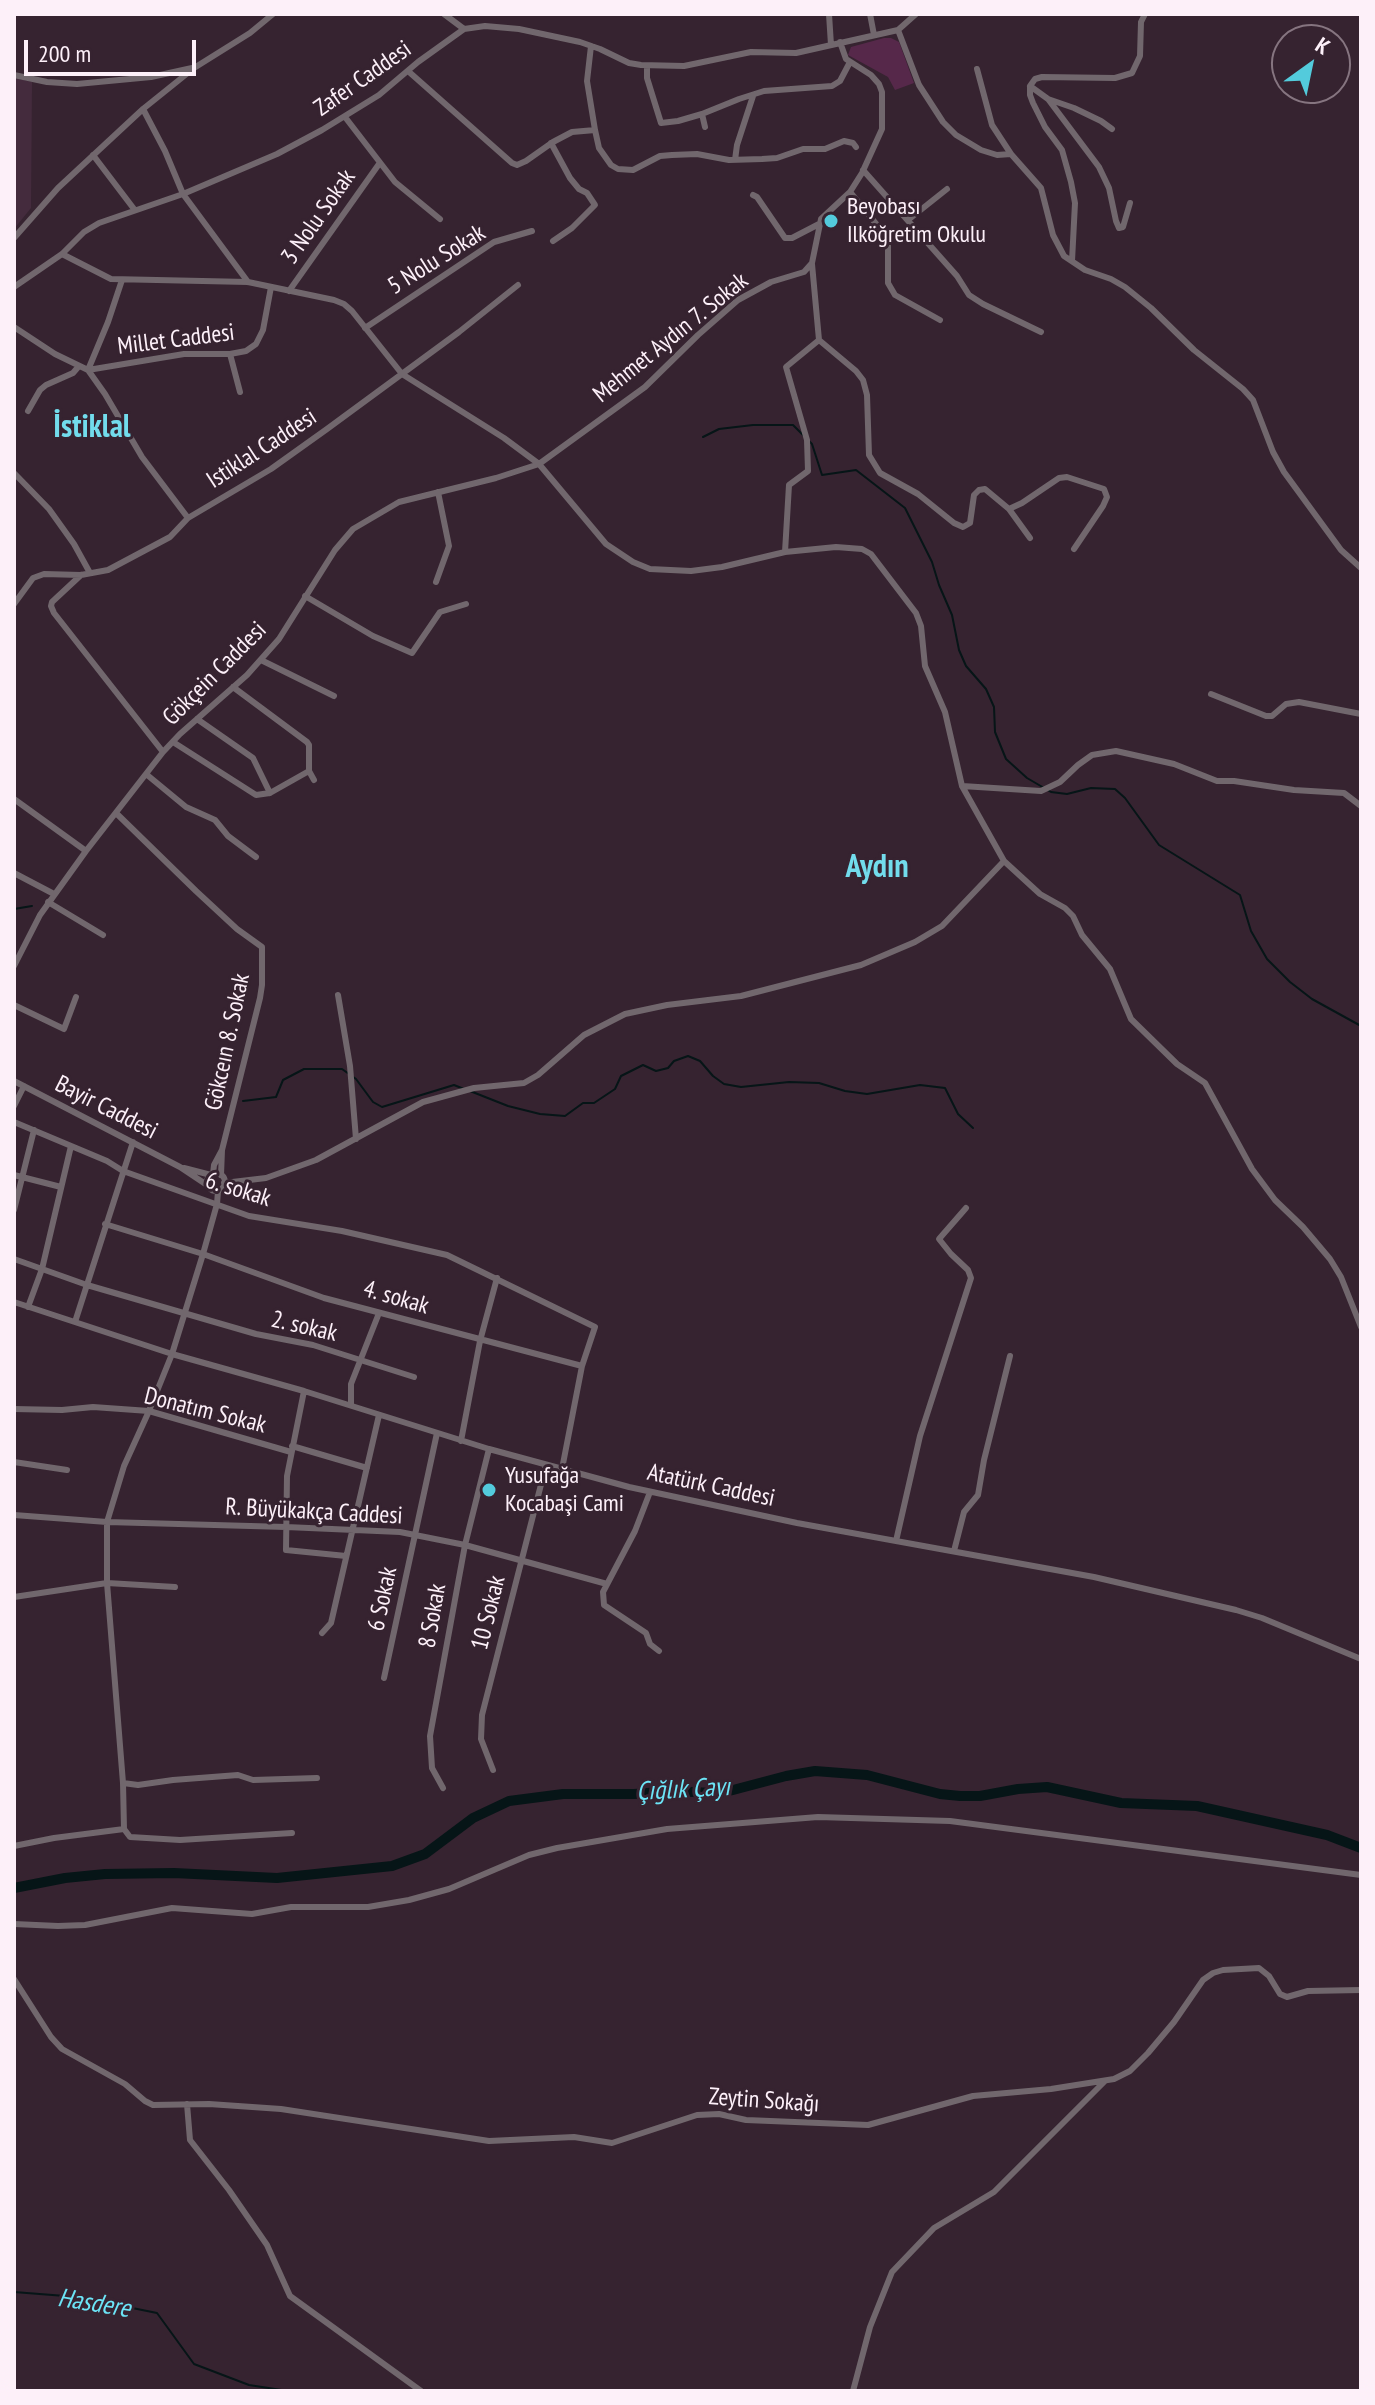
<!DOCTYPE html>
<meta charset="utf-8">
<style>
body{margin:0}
#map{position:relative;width:1375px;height:2405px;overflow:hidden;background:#362330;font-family:"PT Sans Narrow",sans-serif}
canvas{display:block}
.frame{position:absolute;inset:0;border:16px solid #fdf0f9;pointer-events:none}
.north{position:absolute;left:1271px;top:24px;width:80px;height:80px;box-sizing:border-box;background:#362330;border:2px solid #867580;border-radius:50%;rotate:33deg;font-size:22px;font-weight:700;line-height:32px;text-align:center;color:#fdf0f9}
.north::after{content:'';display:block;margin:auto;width:28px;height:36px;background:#53cbdc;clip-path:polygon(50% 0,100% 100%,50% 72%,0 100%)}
.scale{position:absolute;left:24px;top:40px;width:172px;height:36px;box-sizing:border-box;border:4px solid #fdf0f9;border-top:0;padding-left:10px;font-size:24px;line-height:28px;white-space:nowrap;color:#fdf0f9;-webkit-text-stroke:6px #362330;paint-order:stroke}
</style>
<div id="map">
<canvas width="1375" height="2405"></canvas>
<div class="frame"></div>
<div class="north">K</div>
<div class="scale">200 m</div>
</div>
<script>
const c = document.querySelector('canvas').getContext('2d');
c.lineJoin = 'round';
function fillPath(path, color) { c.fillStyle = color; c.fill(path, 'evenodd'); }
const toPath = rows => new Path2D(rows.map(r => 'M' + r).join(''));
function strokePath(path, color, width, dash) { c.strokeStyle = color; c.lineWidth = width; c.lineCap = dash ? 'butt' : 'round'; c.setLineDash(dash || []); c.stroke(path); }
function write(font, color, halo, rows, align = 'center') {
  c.font = font + ' "PT Sans Narrow",sans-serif'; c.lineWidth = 6; c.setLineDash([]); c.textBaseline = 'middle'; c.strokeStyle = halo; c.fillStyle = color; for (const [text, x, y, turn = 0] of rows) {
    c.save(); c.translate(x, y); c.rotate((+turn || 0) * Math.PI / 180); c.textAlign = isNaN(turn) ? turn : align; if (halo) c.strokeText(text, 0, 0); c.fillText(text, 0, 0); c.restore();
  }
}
const built = toPath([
 [14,78,32,82,31,208,14,229]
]);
const green = toPath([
 [884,38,891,38,899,42,914,83,895,90,888,77,848,55,851,47]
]);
const stream = toPath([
 [703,437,719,429,753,425,793,425,804,436],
 [809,441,812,444,822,475,856,470,905,508,932,562,939,585,952,615,959,650,966,666,986,689,994,707,995,732,1006,759,1027,778,1051,792,1067,794,1091,788,1115,789,1125,798,1159,845,1240,895,1251,931,1267,959,1290,982,1312,999,1361,1026],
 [14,909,32,906],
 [470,1091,508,1106,540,1114,565,1116,583,1103,594,1103,615,1089,621,1076,643,1065,656,1071,668,1068,674,1061,688,1056,700,1061,713,1076,724,1084,741,1087,789,1082,819,1083,845,1091,867,1094,920,1085,945,1088,958,1114,973,1128],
 [243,1101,276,1097,283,1080,304,1069,342,1069,356,1079,373,1102,382,1107,454,1085,464,1089],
 [14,2292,78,2297,157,2313,194,2364,249,2385,288,2391]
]);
const river = toPath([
 [14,1888,65,1878,105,1874,174,1873,277,1878,392,1866,425,1854,473,1818,509,1801,563,1794,634,1794,674,1791,712,1793,733,1790,786,1776,815,1771,867,1775,940,1794,960,1796,980,1796,1018,1789,1047,1787,1121,1803,1197,1806,1327,1835,1361,1848]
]);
const minor = toPath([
 [444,14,464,29],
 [829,14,831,45],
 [870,14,874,35],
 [898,30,919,85,943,122,956,135,981,150,997,155,1011,154],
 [591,46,587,81,595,130,599,148,611,165,618,169,633,170,660,156,672,155,697,154,729,160,762,159,777,158,803,149,825,149,844,141,853,143,856,147],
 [647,66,647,78,661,123,678,121,702,114],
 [977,69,992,125,1011,154,1041,188,1053,235,1064,256,1085,270,1111,279,1125,287,1151,308,1194,350,1243,389,1253,400,1273,452,1284,472,1341,550,1361,568],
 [408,71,512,163,517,165,526,161,553,142,572,132,595,130],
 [14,75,47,82,77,84,151,77,192,68],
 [1030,86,1048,99,1099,167,1109,188,1116,221,1119,228,1123,227,1130,203],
 [1048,99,1074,108,1101,121,1112,129],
 [143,109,165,151,183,194,248,282],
 [345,117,395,182,440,219],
 [705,127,702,114,739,99,764,91,832,86,840,81,850,62],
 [551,143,570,178,579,189,587,193,595,205,572,228,553,241],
 [93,155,134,209],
 [735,160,737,145,753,96],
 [863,170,957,276,969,295,983,304,1041,332],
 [850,192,886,236,888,246,888,283,895,295,940,320],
 [753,195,757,197,785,238,792,238,819,224],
 [908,220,947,189],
 [14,238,58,188,143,109,194,68,250,33,273,14],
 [62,254,111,279,248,282,334,300,344,304,352,311,402,374,504,438,539,464,606,544,633,562,650,569,691,571,722,567,785,552,836,547,862,549,871,554,916,613,921,626,925,666,945,712,962,786,1004,861,1040,894,1065,908,1073,916,1082,935,1110,969,1131,1019,1177,1064,1205,1083,1252,1169,1275,1200,1303,1227,1330,1259,1341,1277,1361,1327],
 [1072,261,1075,203,1071,182,1062,150,1045,127,1033,103,1030,95,1030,86,1035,79,1042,77,1115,78,1132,73,1140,56,1141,22,1145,14],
 [14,287,62,254,84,232,99,223,183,194,277,154,322,130,379,95,418,62,464,29,485,26,519,29,580,42,600,49,629,63,641,65,684,66,751,52,796,53,898,30,916,14],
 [289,291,379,164],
 [14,327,55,354,88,370,105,394,142,457,188,518],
 [365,328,494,242,532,231],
 [819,340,856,371,863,380,867,395,869,455,880,473,918,494,954,523,963,527,970,523,974,495,979,490,985,489,1009,509,1030,538],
 [230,354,240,392],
 [88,370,184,354,230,354,246,351,256,344,263,330,271,287],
 [88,370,108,322,122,280],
 [28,411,40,390,46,385,73,373,79,366],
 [14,473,49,509,74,544,90,573],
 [1009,509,1022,503,1059,478,1067,477,1104,489,1107,497,1103,506,1074,549],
 [785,552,789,485,808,471,807,440,786,367,819,340,812,264],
 [81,575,52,602,51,606,54,613,163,752],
 [436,582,449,546,438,492],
 [305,596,373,636,412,653,440,612,466,604],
 [14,604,33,578,44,574,81,575,108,570,170,537,188,518,271,469,327,429,459,332,518,285],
 [261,660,334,696],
 [233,687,307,742,309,745,309,771,314,780],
 [1211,694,1266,716,1272,716,1286,704,1299,702,1361,714],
 [197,719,253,758,270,793],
 [173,742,256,795,270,793,309,771],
 [146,774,186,807,215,820,228,836,256,857],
 [962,786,1041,791,1060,782,1078,765,1092,755,1116,751,1174,764,1217,781,1234,781,1294,790,1344,793,1361,806],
 [14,799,86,851],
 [116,813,196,891,237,929,262,947,262,985,260,998,222,1150,214,1165,213,1174],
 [14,873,54,894],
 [48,902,103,935],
 [14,966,40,915,86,851,163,752,180,734,247,675,279,639,335,550,353,529,399,502,496,478,539,464,645,387,698,335,738,300,771,282,804,272,812,263,821,219,850,192,862,173,882,129,882,92,879,84,871,75,846,59,840,42],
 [338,995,350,1066,356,1139],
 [14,1005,64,1029,76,997],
 [14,1081,180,1167,207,1185],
 [14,1106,24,1086],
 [14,1122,107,1161,123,1171,249,1216,342,1231,447,1255,595,1327,582,1366,562,1469],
 [184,1168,211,1175],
 '207 1182a9 9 0 1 1 18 0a9 9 0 1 1-18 0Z',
 [14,1175,61,1187],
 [221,1175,222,1150],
 [224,1183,266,1178,316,1160,423,1102,474,1088,524,1083,538,1075,584,1035,625,1014,667,1005,741,996,861,965,915,942,942,926,1004,861],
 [14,1210,34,1130],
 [105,1224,203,1254,324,1298,582,1366],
 [14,1259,87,1285,256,1334,313,1345,414,1377],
 [14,1302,172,1354,304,1391,489,1449,629,1487,797,1523,1094,1577,1236,1610,1262,1618,1361,1659],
 [28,1307,42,1269,71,1146],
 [75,1322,133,1142],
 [304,1391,287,1476,286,1550,346,1556],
 [351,1405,351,1384,379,1313],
 [14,1409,62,1410,93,1407,149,1411,291,1452],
 [461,1441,480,1341,497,1278],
 [292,1446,367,1468],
 [14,1462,67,1470],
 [650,1492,635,1531,603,1592,604,1605,646,1633,650,1644,659,1651],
 [14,1515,107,1522,286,1527,400,1532,465,1545,607,1584],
 [896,1541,920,1436,971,1278,968,1270,951,1254,939,1239,966,1208],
 [954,1551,964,1512,978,1495,984,1460,1010,1356],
 [14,1597,107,1583,175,1587],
 [322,1633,331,1623,379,1415],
 [384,1678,437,1433],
 [493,1770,481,1739,482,1715,546,1465],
 [123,1783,138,1785,173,1780,238,1775,253,1780,317,1778],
 [443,1788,432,1768,430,1736,465,1545,489,1449],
 [124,1829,123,1783,107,1583,107,1522,124,1466,149,1411,172,1354,203,1254,217,1204,218,1191],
 [124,1829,130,1837,180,1840,292,1833],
 [14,1846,54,1838,124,1829],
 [14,1924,58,1926,85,1925,172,1908,252,1914,291,1907,368,1907,409,1900,449,1889,529,1855,557,1848,667,1829,818,1817,950,1821,1361,1875],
 [14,1979,51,2037,62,2049,125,2084,145,2101,153,2105,209,2104,281,2109,489,2141,574,2137,612,2143,697,2115,719,2114,746,2120,868,2125,973,2096,1051,2089,1114,2079,1130,2071,1148,2053,1174,2022,1203,1980,1213,1973,1223,1970,1259,1968,1269,1976,1280,1994,1287,1997,1308,1991,1361,1990],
 [187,2104,190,2140,229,2190,267,2245,290,2296,421,2391],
 [853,2391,870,2327,892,2272,934,2228,994,2192,1105,2081]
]);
const markers = [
 [831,221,8,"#53cbdc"],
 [489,1490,8,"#53cbdc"]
];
const streetNames = [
 ["Zafer Caddesi",363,79,-35],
 ["3 Nolu Sokak",319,217,-55],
 ["5 Nolu Sokak",437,260,-32],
 ["Mehmet Aydın 7. Sokak",671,338,-39],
 ["Millet Caddesi",176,340,-7],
 ["Istiklal Caddesi",262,449,-33],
 ["Gökçein Caddesi",215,674,-45],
 ["Gökceın 8. Sokak",228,1042,-78],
 ["Bayir Caddesi",106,1108,27],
 ["6. sokak",238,1190,17],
 ["4. sokak",396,1298,16],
 ["2. sokak",304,1327,13],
 ["Donatım Sokak",205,1411,14],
 ["Atatürk Caddesi",711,1486,12],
 ["R. Büyükakça Caddesi",314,1512,3],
 ["6 Sokak",383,1599,-78],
 ["10 Sokak",489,1613,-76],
 ["8 Sokak",433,1616,-80],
 ["Zeytin Sokağı",764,2101,4]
];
const poiNames = [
 ["Beyobası",847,207],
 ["Ilköğretim Okulu",847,235],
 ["Yusufağa",505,1476],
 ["Kocabaşi Cami",505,1504]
];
const waterNames = [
 ["Çığlık Çayı",683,1790,-3],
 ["Hasdere",94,2304,9]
];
const districtNames = [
 ["İstiklal",92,428],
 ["Aydın",877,868]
];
fillPath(built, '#442b3d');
fillPath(green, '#56284a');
strokePath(stream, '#061517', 2);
strokePath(river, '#061517', 10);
strokePath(minor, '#71676d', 6);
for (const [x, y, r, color] of markers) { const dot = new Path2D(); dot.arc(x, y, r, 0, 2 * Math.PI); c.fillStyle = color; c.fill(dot); strokePath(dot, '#362330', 3); }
write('24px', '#fdf0f9', '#362330', streetNames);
write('24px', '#fdf0f9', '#362330', poiNames, 'left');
write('italic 26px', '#6ce5f7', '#362330', waterNames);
write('bold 32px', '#72dcec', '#362330', districtNames);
</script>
